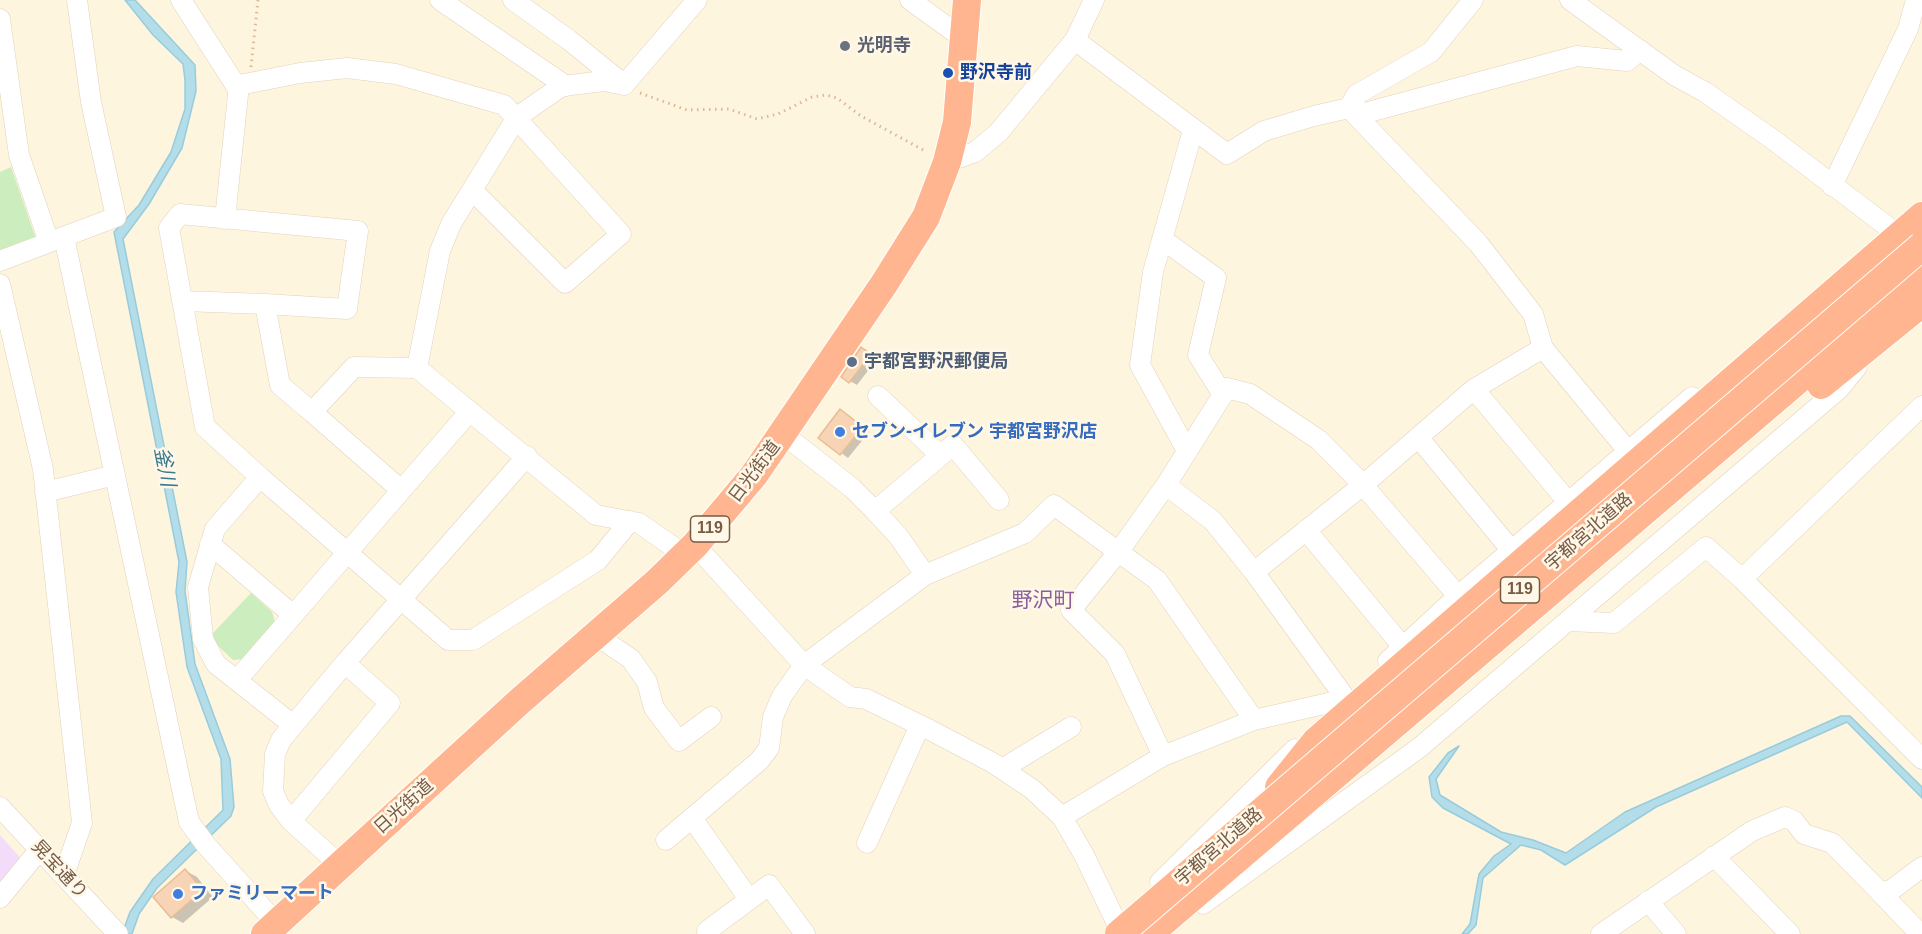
<!DOCTYPE html>
<meta charset="utf-8">
<style>
body{margin:0}
canvas{display:block;background:#fef5df}
</style>
<canvas width="1922" height="934"></canvas>
<script>
const c = document.querySelector('canvas').getContext('2d');
c.lineJoin = 'round';
function fillPath(path, color) { c.fillStyle = color; c.fill(path, 'evenodd'); }
const toPath = rows => new Path2D(rows.map(r => 'M' + r).join(''));
function strokePath(path, color, width, dash) { c.strokeStyle = color; c.lineWidth = width; c.lineCap = dash ? 'butt' : 'round'; c.setLineDash(dash || []); c.stroke(path); }
function write(font, color, halo, rows, align = 'center') {
  c.font = font + ' Helvetica,"Noto Sans JP",sans-serif'; c.lineWidth = 5; c.setLineDash([]); c.textBaseline = 'middle'; c.strokeStyle = halo; c.fillStyle = color; for (const [text, x, y, turn = 0] of rows) {
    c.save(); c.translate(x, y); c.rotate((+turn || 0) * Math.PI / 180); c.textAlign = isNaN(turn) ? turn : align; if (halo) c.strokeText(text, 0, 0); c.fillText(text, 0, 0); c.restore();
  }
}
const education = toPath([
 [0,835,23,861,0,888]
]);
const green = toPath([
 [11,167,36,239,0,250,0,172],
 [251,593,272,612,275,622,243,659,233,660,214,642,213,633]
]);
const water = toPath([
 [125,0,135,0,195,65,196,91,182,148,149,204,123,239,187,562,185,591,195,664,230,759,234,807,231,816,157,888,139,914,132,934,122,934,130,912,153,879,223,810,221,759,187,667,176,592,179,562,114,232,139,205,171,152,185,109,185,80,183,64,153,35,125,0],
 [1841,716,1850,716,1922,787,1922,798,1847,722,1656,807,1565,865,1541,850,1521,845,1483,878,1476,925,1468,934,1462,934,1470,924,1479,874,1494,856,1511,844,1443,808,1432,797,1429,777,1448,753,1459,746,1436,779,1440,795,1501,832,1533,840,1566,853,1625,812,1841,716]
]);
const shadow = toPath([
 [869,353,877,359,857,385,850,381],
 [848,415,869,432,848,458,820,437],
 [186,871,197,877,213,897,183,923,172,917]
]);
const building = toPath([
 [861,347,871,354,849,383,841,377,861,347],
 [840,409,863,427,840,455,818,438,840,409],
 [185,869,203,890,171,918,153,897,185,869]
]);
const path = toPath([
 [251,67,258,0],
 [640,93,687,110,729,109,757,119,778,114,812,97,826,95,837,98,861,116,927,152]
]);
const minor = toPath([
 [181,0,238,89],
 [440,0,566,86],
 [513,0,569,40,622,83],
 [910,0,964,39],
 [1570,0,1674,75,1705,92,1775,141,1909,243],
 [0,19,19,155,49,242],
 [1075,40,1094,0],
 [1349,108,1356,95,1431,52,1473,0],
 [1350,109,1478,243,1533,314,1543,348,1628,451],
 [947,162,975,152,998,133,1075,40,1227,154,1264,131,1314,116,1349,108,1365,113,1577,56,1627,61,1640,50],
 [1832,186,1908,29,1916,0],
 [225,219,239,85,300,73,347,68,396,74,504,105,621,234,565,283,472,190],
 [64,237,189,822,206,845,276,923],
 [1162,239,1216,278,1198,355,1223,395],
 [0,261,116,217,91,102,77,0],
 [0,284,43,469,82,823,64,875],
 [182,301,265,304],
 [417,368,440,251,451,224,517,117,562,86,604,81,624,85,697,0],
 [1474,389,1568,502],
 [878,396,940,455],
 [312,412,401,490],
 [783,434,852,488,875,511,899,537,925,575],
 [1418,437,1512,551],
 [1187,451,1140,365,1153,272,1193,130],
 [260,477,448,640,473,640,598,560,630,521],
 [45,492,115,475],
 [875,511,953,445,999,500],
 [1306,530,1403,647],
 [210,544,293,615],
 [695,545,804,665,850,697,866,699,930,730,993,763,1032,789,1062,817,1084,855,1122,934],
 [1254,572,1363,485,1474,389,1543,348],
 [1742,579,1922,406],
 [1568,621,1614,623,1706,547,1742,579,1922,759],
 [597,636,631,659,647,682,654,708,679,741,711,717],
 [1388,661,1458,596,1692,397],
 [237,680,470,411],
 [293,725,216,664,203,639,198,587,215,529,260,477,205,427,169,228,180,214,358,231,347,309,265,304,280,385,312,412,354,367,417,368,596,515,639,523,685,555],
 [1163,756,1115,654,1071,610,1119,551,1166,485,1227,388,1250,394,1319,440,1363,485,1458,596],
 [1002,769,1071,727],
 [0,807,118,934],
 [1062,817,1163,756,1254,720,1346,699,1254,572,1213,521,1166,485],
 [692,818,749,899],
 [291,821,390,703,345,663],
 [666,840,759,761,769,748,773,717,782,696,804,665,925,575,1025,533,1054,505,1157,580,1254,720],
 [867,843,920,725],
 [1714,856,1790,934],
 [340,865,291,821,279,805,273,791,275,754,281,740,345,663,527,456],
 [1160,882,1295,749],
 [1879,891,1920,934],
 [0,898,40,849],
 [1648,901,1676,934],
 [1203,904,1419,748,1839,389,1857,367],
 [709,934,707,931,769,885,805,934],
 [1601,934,1752,831,1785,817,1794,821,1804,834,1832,843,1879,891,1890,891,1922,867]
]);
const highway = toPath([
 [1821,385,1922,303],
 [1279,787,1316,741,1922,216],
 [265,934,520,701,657,582,695,545,754,475,884,284,926,217,947,162,957,122,967,0],
 [1149,934,1922,274]
]);
const highwayBridge = toPath([
 [1119,934,1922,246]
]);
const markers = [
 [845,46,6,"#6b7280"],
 [948,73,6,"#1a4fb4"],
 [852,362,6,"#5c6f8a"],
 [840,432,6,"#3f7fe0"],
 [178,894,6,"#3f7fe0"]
];
const shields = [
 [710,529,39],
 [1520,590,39]
];
const shieldNames = [
 ["119",710,529],
 ["119",1520,590]
];
const worshipNames = [
 ["光明寺",857,46]
];
const transitNames = [
 ["野沢寺前",960,73]
];
const serviceNames = [
 ["宇都宮野沢郵便局",864,362]
];
const shopNames = [
 ["セブン-イレブン 宇都宮野沢店",852,432],
 ["ファミリーマート",190,894]
];
const streetNames = [
 ["日光街道",755,472,-53],
 ["宇都宮北道路",1589,532,-41],
 ["日光街道",404,807,-42],
 ["宇都宮北道路",1219,847,-41],
 ["晃宝通り",59,870,47]
];
const waterNames = [
 ["釜川",164,467,79]
];
const quarterNames = [
 ["野沢町",1043,601]
];
fillPath(education, '#f2dcfa');
fillPath(green, '#ccedbd');
fillPath(water, '#b3dde9');
strokePath(water, '#98ccdc', 1.5);
fillPath(shadow, '#0003');
fillPath(building, '#f6d4b5');
strokePath(building, '#eabc93', 1.5);
strokePath(minor, '#e3d1bb', 21);
strokePath(highway, '#fff', 30);
strokePath(path, '#dbb898', 3, [1.5, 4.5]);
strokePath(minor, '#fff', 20);
strokePath(highway, '#ffb690', 28);
strokePath(highwayBridge, '#fff', 30, []);
strokePath(highwayBridge, '#ffb690', 28);
for (const [x, y, r, color] of markers) { const dot = new Path2D(); dot.arc(x, y, r, 0, 2 * Math.PI); c.fillStyle = color; c.fill(dot); strokePath(dot, '#fff8e8', 2); }
for (const [x, y, w] of shields) { const box = new Path2D(); box.roundRect(x - w / 2, y - 13, w, 26, 4.5); c.fillStyle = '#fff8e8'; c.fill(box); strokePath(box, '#775b45', 1.5); }
write('bold 16px', '#775b45', null, shieldNames);
write('bold 18px', '#5b616d', '#fff8e8', worshipNames, 'left');
write('bold 18px', '#164399', '#fff8e8', transitNames, 'left');
write('bold 18px', '#4e5e75', '#fff8e8', serviceNames, 'left');
write('bold 18px', '#366cbe', '#fff8e8', shopNames, 'left');
write('18px', '#775b45', '#fff8e8', streetNames);
write('italic 20px', '#3c798d', '#fff8e8', waterNames);
write('21px', '#8c5f9b', '#fff8e8', quarterNames);
</script>
